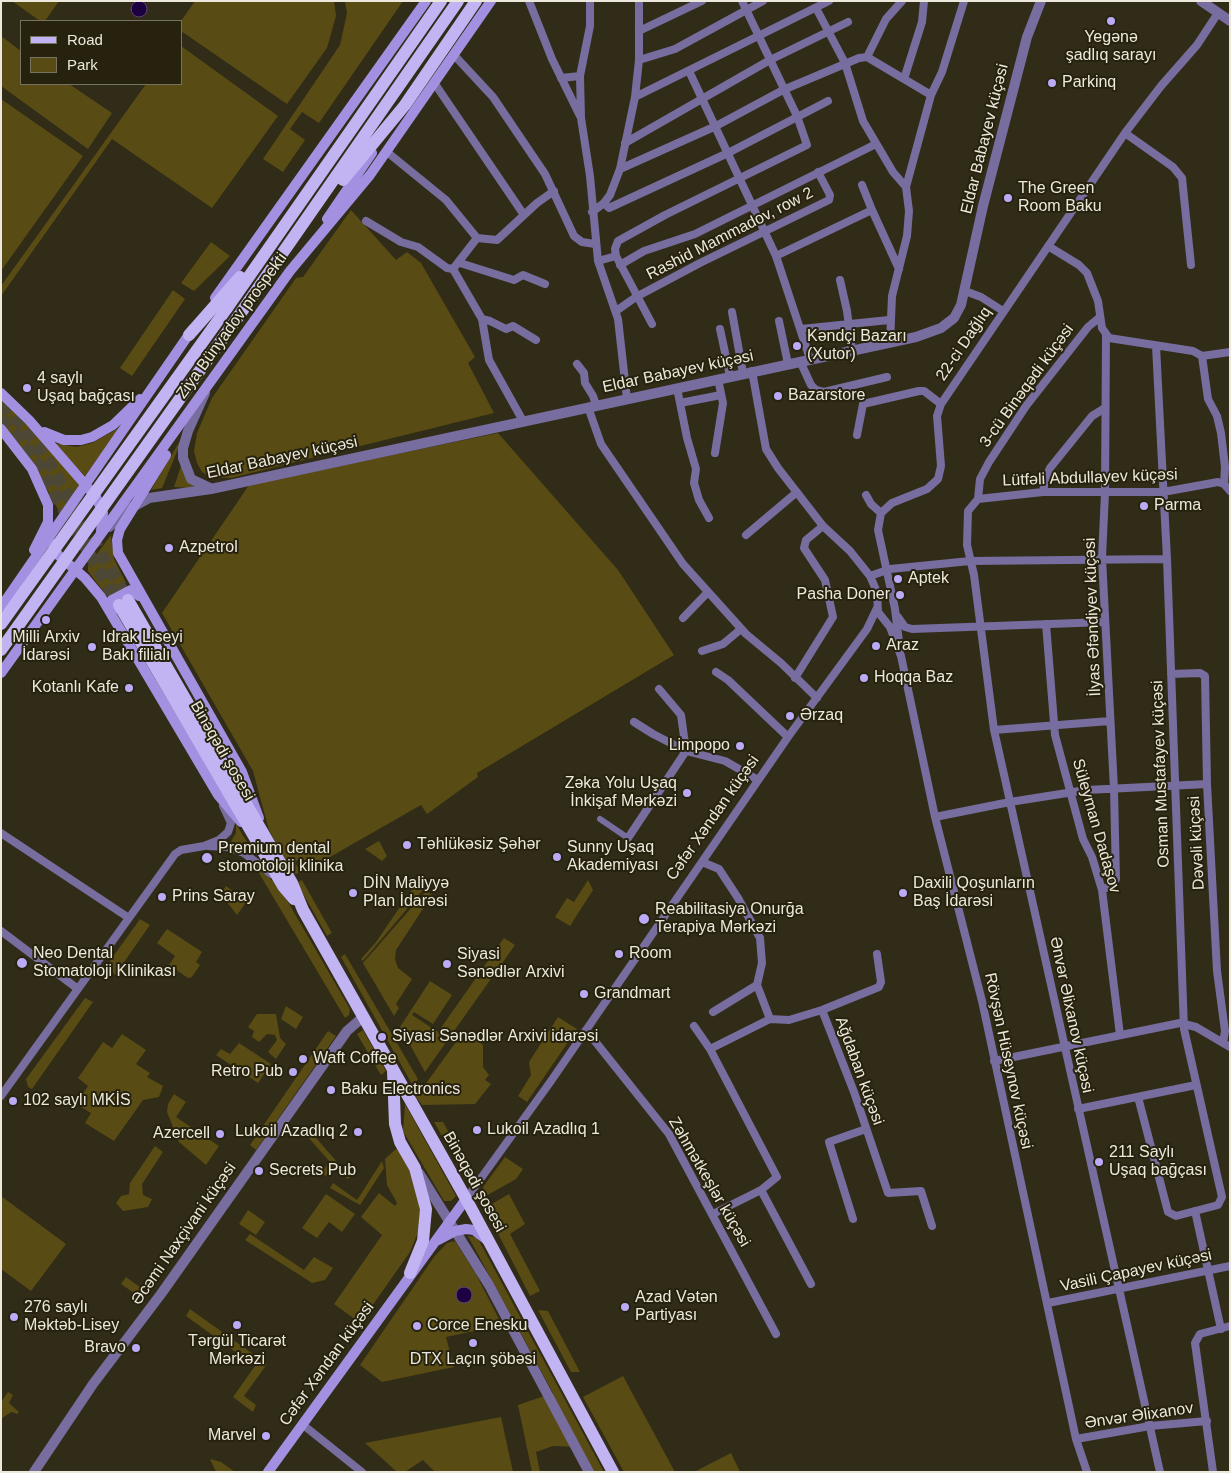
<!DOCTYPE html>
<meta charset="utf-8">
<style>
body{margin:0}
#map{position:relative;width:1231px;height:1473px;overflow:hidden;background:#312c18;font-family:Arial,sans-serif}
canvas{display:block}
.frame{position:absolute;inset:0;border:2px solid #ece9dc;pointer-events:none}
.legend{position:absolute;left:20px;top:20px;width:162px;height:65px;box-sizing:border-box;background:#27220e;border:1px solid #767260;margin:0;padding:6px 9px;list-style:none;font-size:15px;color:#ece9dc}
.legend li{display:flex;align-items:center;gap:10px;height:25px}
.legend b{width:25px;border:1px solid #767260}
</style>
<div id="map">
<canvas width="1231" height="1473"></canvas>
<div class="frame"></div>
<ul class="legend">
<li><b style="height:6px;background:#c2b4f3"></b>Road</li>
<li><b style="height:14px;background:#584b13"></b>Park</li>
</ul>
</div>
<script>
const c = document.querySelector('canvas').getContext('2d');
c.lineJoin = 'round';
function fillPath(path, color) { c.fillStyle = color; c.fill(path, 'evenodd'); }
const toPath = rows => new Path2D(rows.map(r => 'M' + r).join(''));
function strokePath(path, color, width, dash) { c.strokeStyle = color; c.lineWidth = width; c.lineCap = dash ? 'butt' : 'round'; c.setLineDash(dash || []); c.stroke(path); }
function write(font, color, halo, rows, align = 'center') {
  c.font = font + ' Arial,sans-serif'; c.lineWidth = 4; c.setLineDash([]); c.textBaseline = 'middle'; c.strokeStyle = halo; c.fillStyle = color; for (const [text, x, y, turn = 0] of rows) {
    c.save(); c.translate(x, y); c.rotate((+turn || 0) * Math.PI / 180); c.textAlign = isNaN(turn) ? turn : align; if (halo) c.strokeText(text, 0, 0); c.fillText(text, 0, 0); c.restore();
  }
}
const green = toPath([
 [12,1,59,1,45,21,40,21],
 [195,1,334,1,336,16,327,48,287,104,181,31,181,21],
 [345,1,403,1,319,123,302,112,290,129,305,140,283,172,263,159,340,45,347,13],
 [1,36,21,51,21,84,69,84,112,113,88,149,1,86],
 [181,46,278,116,212,208,112,139,1,296,1,286,146,84,181,84],
 [1,99,83,156,1,271],
 [351,210,396,260,407,252,421,263,475,357,468,363,494,413,231,478,210,477,202,472,197,463,194,451,197,433,212,398,296,278,303,277],
 [211,242,230,256,194,291,181,283],
 [173,290,185,299,132,376,120,368],
 [1,398,19,414,79,485,60,513,33,464,1,424],
 [119,428,85,476,54,443,76,447,92,443],
 [185,432,162,488,151,490],
 [498,433,618,570,674,655,477,773,478,777,427,814,421,805,309,869,302,857,295,862,300,872,296,874,291,871,269,830,253,771,162,613,249,485],
 [182,463,200,486,191,488,174,487],
 [111,535,114,559,126,583,106,595,88,571,88,566],
 [236,824,252,850,230,843,236,833],
 [379,841,387,856,382,861,365,849],
 [256,868,273,881,288,902,350,1009,349,1015,345,1018],
 [302,880,332,933,327,936,297,883],
 [402,880,428,884,363,961,361,959,376,942,413,888],
 [588,880,593,890,570,926,555,917,567,898,574,902],
 [226,886,247,901,237,915,221,894],
 [426,891,432,895,396,950,395,959,398,968,412,979,396,1004,399,1008,394,1016,363,963],
 [140,919,150,925,115,975,107,965],
 [167,929,202,952,196,962,200,965,192,977,188,978,169,965,175,956,157,943],
 [504,938,515,945,425,1072,400,1027,430,981,452,995,433,1024,414,1012,412,1015,438,1032],
 [345,954,418,1079,413,1086,341,957],
 [85,998,93,1002,32,1089,28,1087,26,1079],
 [286,1006,303,1017,296,1029,281,1019],
 [257,1014,276,1014,280,1038,286,1044,276,1059,268,1052,277,1040,275,1035,267,1034,259,1042,252,1037,254,1031,248,1027],
 [558,1017,577,1029,527,1102,518,1096,531,1075,529,1062],
 [363,1030,386,1071,381,1075,357,1034],
 [328,1031,336,1036,256,1150,250,1145],
 [464,1031,483,1045,483,1067,489,1075,485,1080,491,1084,475,1104,422,1105,416,1097],
 [122,1034,146,1050,136,1064,150,1073,147,1077,163,1086,159,1097,143,1100,114,1141,85,1123,91,1113,76,1104,88,1086,78,1078,103,1042,112,1048],
 [239,1043,271,1064,258,1083,216,1055,221,1049,230,1054],
 [174,1094,186,1102,176,1117,219,1146,206,1165,179,1142,167,1112,168,1104],
 [405,1104,456,1196,451,1201,444,1201,403,1131],
 [434,1122,443,1122,467,1166,463,1173],
 [310,1131,350,1177,348,1179,334,1169,325,1176,321,1172,330,1162,307,1136],
 [155,1146,163,1152,142,1184,143,1195,152,1199,148,1207,123,1211,116,1203,121,1196,129,1194,130,1183],
 [397,1148,412,1172,420,1197,421,1225,410,1252,360,1323,334,1304,382,1235,361,1217,379,1193,395,1206,397,1203,387,1185,385,1159],
 [505,1157,523,1169,516,1179,484,1197,483,1187],
 [382,1161,384,1168,360,1205,330,1188,333,1183,357,1200],
 [326,1194,355,1214,342,1232,329,1222,317,1238,302,1228],
 [509,1194,525,1224,510,1234,540,1291,530,1296,485,1208],
 [1,1196,66,1244,31,1291,1,1269],
 [248,1210,265,1222,256,1235,239,1224],
 [250,1234,304,1270,314,1257,333,1268,325,1280,312,1283,245,1240],
 [468,1236,477,1237,604,1472,593,1472,579,1447,553,1446,536,1452,540,1472,532,1472,518,1405,553,1393],
 [455,1241,476,1274,502,1325,446,1337,454,1367,382,1382,360,1365,434,1257,447,1243],
 [126,1277,148,1293,144,1300,121,1284],
 [190,1309,267,1364,244,1396,256,1405,253,1412,233,1397,255,1366,186,1316],
 [538,1310,548,1311,580,1372,571,1372],
 [623,1376,675,1472,624,1472,583,1397],
 [8,1392,13,1395,9,1403,19,1412,17,1414,12,1412,8,1414,1,1419,1,1402],
 [501,1417,513,1472,435,1472,423,1460,405,1472,397,1472,365,1443],
 [731,1453,740,1472,694,1472],
 [210,1459,221,1462,235,1472,216,1472]
]);
const water = toPath([
 '131 9a8 8 0 1 1 16 0a8 8 0 1 1-16 0Z',
 '456 1295a8 8 0 1 1 16 0a8 8 0 1 1-16 0Z'
]);
const primaryTunnel = toPath([
 [1,404,24,426,51,466,128,600],
 [1,419,16,433,42,472,119,605]
]);
const pedestrian = toPath([
 [600,819,628,838]
]);
const minor = toPath([
 [529,1,552,59,580,116],
 [590,1,590,26,580,76,581,118,590,176,598,261,618,319,627,399],
 [816,8,845,63,863,121,893,172,906,187],
 [639,31,702,1],
 [454,55,493,97,545,174,574,236,582,242,595,244],
 [867,57,886,19,902,1],
 [639,60,675,49,763,1],
 [689,71,776,256,810,359],
 [561,78,580,76],
 [904,79,922,22,924,1],
 [435,84,524,215],
 [635,97,829,1],
 [1125,133,1173,167,1182,178,1191,265],
 [625,143,770,60,848,22],
 [387,152,446,200,477,238],
 [620,169,716,126,783,90,859,58,867,57,931,95],
 [862,185,872,210],
 [604,203,609,208,728,153,828,101],
 [592,212,604,203,610,195,620,169,635,97,639,60,639,1],
 [366,221,401,242,418,247,447,268,453,269,477,238,497,240,537,203,554,191],
 [1048,246,1079,265,1087,273,1098,301,1102,328,1109,338,1193,351,1202,356,1230,352],
 [616,256,615,249,618,241,665,215,807,145,797,116,742,1],
 [776,256,872,210,899,269],
 [598,261,616,256,652,324],
 [460,263,514,280,523,275,545,284],
 [620,265,644,251,695,234,876,144],
 [453,269,482,319,489,360,523,421],
 [840,280,847,311,852,350],
 [965,291,981,297,1003,311],
 [616,311,636,297,700,263,829,200,830,195,818,172],
 [732,312,743,373],
 [1100,317,1088,327,1026,406,989,462,980,479,978,499,968,511,967,545,974,575,994,730,1160,1472],
 [482,319,490,321,506,329,513,326,536,340],
 [779,321,788,364],
 [720,329,730,376],
 [801,329,889,320],
 [890,343,892,296,907,236,909,211,906,187,931,95,942,72,964,1],
 [1202,356,1208,399,1217,416,1221,433,1225,467,1224,484],
 [800,361,811,385,816,390,824,392,887,377],
 [577,364,584,373,585,383,593,396,596,405],
 [752,371,766,449,778,468,823,526,850,551,870,576,877,592,878,612,890,627,901,656,935,817,982,1001,1076,1439,1087,1472],
 [677,388,687,438,696,469,694,483,699,500,709,518],
 [680,403,721,395],
 [588,407,601,444,683,564,746,634,781,663,817,698],
 [857,435,863,404,919,391,924,391,941,404],
 [715,453,723,403,718,379],
 [1043,492,1045,480,1050,468,1092,416,1105,408],
 [866,495,871,504,881,513],
 [978,499,1043,492,1163,492,1218,482,1224,484,1230,491],
 [746,535,797,492],
 [870,576,890,569,970,561,1167,559],
 [898,617,905,627,912,629,1105,622],
 [683,618,708,592],
 [1046,624,1055,735,1083,839,1092,857,1102,890,1120,1035],
 [899,642,895,609,878,530,881,513,892,503,927,489,938,479,941,466,937,416,941,404,1125,133,1161,86,1197,45,1218,13],
 [702,651,723,644,741,629],
 [716,672,728,680,788,737],
 [1171,674,1200,673,1205,676,1207,784,1217,971,1225,1031,1223,1043],
 [795,678,833,617,825,580,804,548,806,540,823,526],
 [634,722,653,734,686,751,725,761,758,780],
 [994,730,1110,721],
 [935,817,1010,802,1086,790,1207,784],
 [1,833,129,918],
 [628,838,686,751,681,715,659,689],
 [208,846,227,847,244,853,271,874],
 [702,862,719,869,738,898,760,938,762,963,757,985,770,1019,789,1020,822,1010,854,1092,888,1193,921,1191,932,1226],
 [1102,890,1112,885,1116,879,1114,789,1102,558,1105,493,1106,335],
 [1,931,78,989],
 [822,1010,879,987,881,982,877,954],
 [713,1012,757,985],
 [694,1026,710,1049,777,1177,761,1190,713,1214],
 [586,1030,669,1134,776,1334],
 [710,1049,770,1019],
 [994,1061,1180,1023,1196,1027,1230,1047],
 [1,1096,175,854,181,850,204,846,219,840,228,832,231,823,223,806],
 [1138,1097,1168,1212,1176,1216,1218,1205,1222,1197,1184,1029,1167,559,1156,346],
 [1078,1109,1196,1085],
 [761,1190,811,1284],
 [466,1199,551,1081,788,737,867,629,877,608],
 [1195,1211,1221,1329],
 [853,1219,829,1142,866,1129],
 [1048,1303,1230,1266],
 [302,1424,362,1472],
 [1076,1439,1150,1426,1207,1421],
 [1213,1472,1195,1343,1200,1334,1230,1326]
]);
const tertiary = toPath([
 [1201,1,1230,21],
 [205,393,188,431,183,448,183,458,191,479,210,488],
 [109,527,127,510,149,498,211,489,916,337,941,328,954,318,961,305,983,206,1027,37,1041,1],
 [419,1173,489,1285,589,1472],
 [34,1472,93,1384,161,1294,347,1031,363,1017]
]);
const secondary = toPath([
 [327,219,372,153],
 [215,298,426,1],
 [1,393,29,420,96,497,103,513,101,531],
 [1,429,32,469,48,505,48,522,34,550],
 [44,432,64,440,81,440,92,437,113,425,140,399],
 [166,455,120,529,117,540,118,553,242,772,259,818],
 [53,544,58,555,85,578,101,597,218,795,241,822],
 [1,607,192,330],
 [112,612,109,604,112,600,131,590,139,596],
 [1,673,290,271,370,175,491,1],
 [438,1240,455,1231,466,1229,474,1230,487,1240],
 [268,1472,466,1199]
]);
const primary = toPath([
 [343,180,405,105,476,1],
 [227,308,441,1],
 [238,317,458,1],
 [189,335,240,277],
 [128,600,292,883,303,910,465,1197,613,1472],
 [119,605,283,886,294,899],
 [393,1071,395,1124,400,1142,415,1168,426,1209,423,1241,410,1273]
]);
const primaryBridge = toPath([
 [1,624,227,308],
 [1,650,238,317]
]);
const markers = [
 [1111,21,5,"#bbaaf6"],
 [1052,83,5,"#bbaaf6"],
 [1008,198,5,"#bbaaf6"],
 [797,346,5,"#bbaaf6"],
 [27,388,5,"#bbaaf6"],
 [778,396,5,"#bbaaf6"],
 [1144,506,5,"#bbaaf6"],
 [169,548,5,"#bbaaf6"],
 [898,579,5,"#bbaaf6"],
 [900,595,5,"#bbaaf6"],
 [46,620,5,"#bbaaf6"],
 [876,646,5,"#bbaaf6"],
 [92,647,5,"#bbaaf6"],
 [864,678,5,"#bbaaf6"],
 [129,688,5,"#bbaaf6"],
 [790,716,5,"#bbaaf6"],
 [740,746,5,"#bbaaf6"],
 [687,793,5,"#bbaaf6"],
 [407,845,5,"#bbaaf6"],
 [557,857,5,"#bbaaf6"],
 [207,858,6,"#bbaaf6"],
 [353,893,5,"#bbaaf6"],
 [903,893,5,"#bbaaf6"],
 [162,897,5,"#bbaaf6"],
 [644,919,6,"#bbaaf6"],
 [619,954,5,"#bbaaf6"],
 [22,963,6,"#bbaaf6"],
 [447,964,5,"#bbaaf6"],
 [584,994,5,"#bbaaf6"],
 [382,1037,5,"#bbaaf6"],
 [303,1059,5,"#bbaaf6"],
 [293,1072,5,"#bbaaf6"],
 [331,1090,5,"#bbaaf6"],
 [13,1101,5,"#bbaaf6"],
 [477,1130,5,"#bbaaf6"],
 [358,1132,5,"#bbaaf6"],
 [220,1134,5,"#bbaaf6"],
 [1099,1162,5,"#bbaaf6"],
 [259,1171,5,"#bbaaf6"],
 [625,1307,5,"#bbaaf6"],
 [14,1317,5,"#bbaaf6"],
 [237,1325,5,"#bbaaf6"],
 [417,1326,5,"#bbaaf6"],
 [473,1343,5,"#bbaaf6"],
 [136,1348,5,"#bbaaf6"],
 [266,1436,5,"#bbaaf6"]
];
const poiNames = [
 ["Yegənə",1111,38,"center"],
 ["şadlıq sarayı",1111,56,"center"],
 ["Parkinq",1062,83],
 ["The Green",1018,189],
 ["Room Baku",1018,207],
 ["Kəndçi Bazarı",807,337],
 ["(Xutor)",807,355],
 ["4 saylı",37,379],
 ["Uşaq bağçası",37,397],
 ["Bazarstore",788,396],
 ["Parma",1154,506],
 ["Azpetrol",179,548],
 ["Aptek",908,579],
 ["Pasha Doner",890,595,"right"],
 ["Milli Arxiv",46,638,"center"],
 ["İdarəsi",46,656,"center"],
 ["Idrak Liseyi",102,638],
 ["Bakı filialı",102,656],
 ["Araz",886,646],
 ["Hoqqa Baz",874,678],
 ["Kotanlı Kafe",119,688,"right"],
 ["Ərzaq",800,716],
 ["Limpopo",730,746,"right"],
 ["Zəka Yolu Uşaq",677,784,"right"],
 ["İnkişaf Mərkəzi",677,802,"right"],
 ["Təhlükəsiz Şəhər",417,845],
 ["Sunny Uşaq",567,848],
 ["Akademiyası",567,866],
 ["Premium dental",218,849],
 ["stomotoloji klinika",218,867],
 ["DİN Maliyyə",363,884],
 ["Plan İdarəsi",363,902],
 ["Daxili Qoşunların",913,884],
 ["Baş İdarəsi",913,902],
 ["Prins Saray",172,897],
 ["Reabilitasiya Onurğa",655,910],
 ["Terapiya Mərkəzi",655,928],
 ["Neo Dental",33,954],
 ["Stomatoloji Klinikası",33,972],
 ["Room",629,954],
 ["Siyasi",457,955],
 ["Sənədlər Arxivi",457,973],
 ["Grandmart",594,994],
 ["Siyasi Sənədlər Arxivi idarəsi",392,1037],
 ["Waft Coffee",313,1059],
 ["Retro Pub",283,1072,"right"],
 ["Baku Electronics",341,1090],
 ["102 saylı MKİS",23,1101],
 ["Lukoil Azadlıq 1",487,1130],
 ["Lukoil Azadlıq 2",348,1132,"right"],
 ["Azercell",210,1134,"right"],
 ["211 Saylı",1109,1153],
 ["Uşaq bağçası",1109,1171],
 ["Secrets Pub",269,1171],
 ["Azad Vətən",635,1298],
 ["Partiyası",635,1316],
 ["276 saylı",24,1308],
 ["Məktəb-Lisey",24,1326],
 ["Corce Enesku",427,1326],
 ["Tərgül Ticarət",237,1342,"center"],
 ["Mərkəzi",237,1360,"center"],
 ["Bravo",126,1348,"right"],
 ["DTX Laçın şöbəsi",473,1360,"center"],
 ["Marvel",256,1436,"right"]
];
const streetNames = [
 ["Eldar Babayev küçəsi",985,139,-76],
 ["Rashid Mammadov, row 2",730,234,-27],
 ["Ziya Bünyadov prospekti",232,326,-54],
 ["22-ci Dağlıq",964,344,-56],
 ["Eldar Babayev küçəsi",678,372,-12],
 ["3-cü Binəqədi küçəsi",1027,386,-54],
 ["Eldar Babayev küçəsi",282,458,-12],
 ["Lütfəli Abdullayev küçəsi",1090,478,-2],
 ["İlyas Əfəndiyev küçəsi",1093,617,-92],
 ["Binəqədi şosesi",222,751,60],
 ["Osman Mustafayev küçəsi",1161,774,-92],
 ["Cəfər Xəndan küçəsi",713,818,-55],
 ["Süleyman Dadaşov",1096,826,74],
 ["Dəvəli küçəsi",1197,843,-93],
 ["Ənvər Əlixanov küçəsi",1071,1015,78],
 ["Rövşən Hüseynov küçəsi",1008,1061,78],
 ["Ağdaban küçəsi",859,1071,70],
 ["Binəqədi şosesi",474,1182,61],
 ["Zəhmətkeşlər küçəsi",709,1182,60],
 ["Əcəmi Naxçivani küçəsi",184,1234,-55],
 ["Vasili Çapayev küçəsi",1136,1271,-12],
 ["Cəfər Xəndan küçəsi",327,1364,-54],
 ["Ənvər Əlixanov",1139,1416,-8]
];
fillPath(green, '#584b13');
fillPath(water, '#1c0042');
strokePath(water, '#5a4670', 1);
strokePath(primaryTunnel, '#4d4835', 12, [12, 6]);
strokePath(pedestrian, '#786d9f', 6);
strokePath(minor, '#786d9f', 8);
strokePath(tertiary, '#786d9f', 10);
strokePath(secondary, '#a490e1', 10);
strokePath(primary, '#c2b4f3', 12);
strokePath(primaryBridge, '#c2b4f3', 12);
for (const [x, y, r, color] of markers) { const dot = new Path2D(); dot.arc(x, y, r, 0, 2 * Math.PI); c.fillStyle = color; c.fill(dot); strokePath(dot, '#27220e', 2); }
write('16px', '#ece9dc', '#27220e', poiNames, 'left');
write('16px', '#ece9dc', '#27220e', streetNames);
</script>
